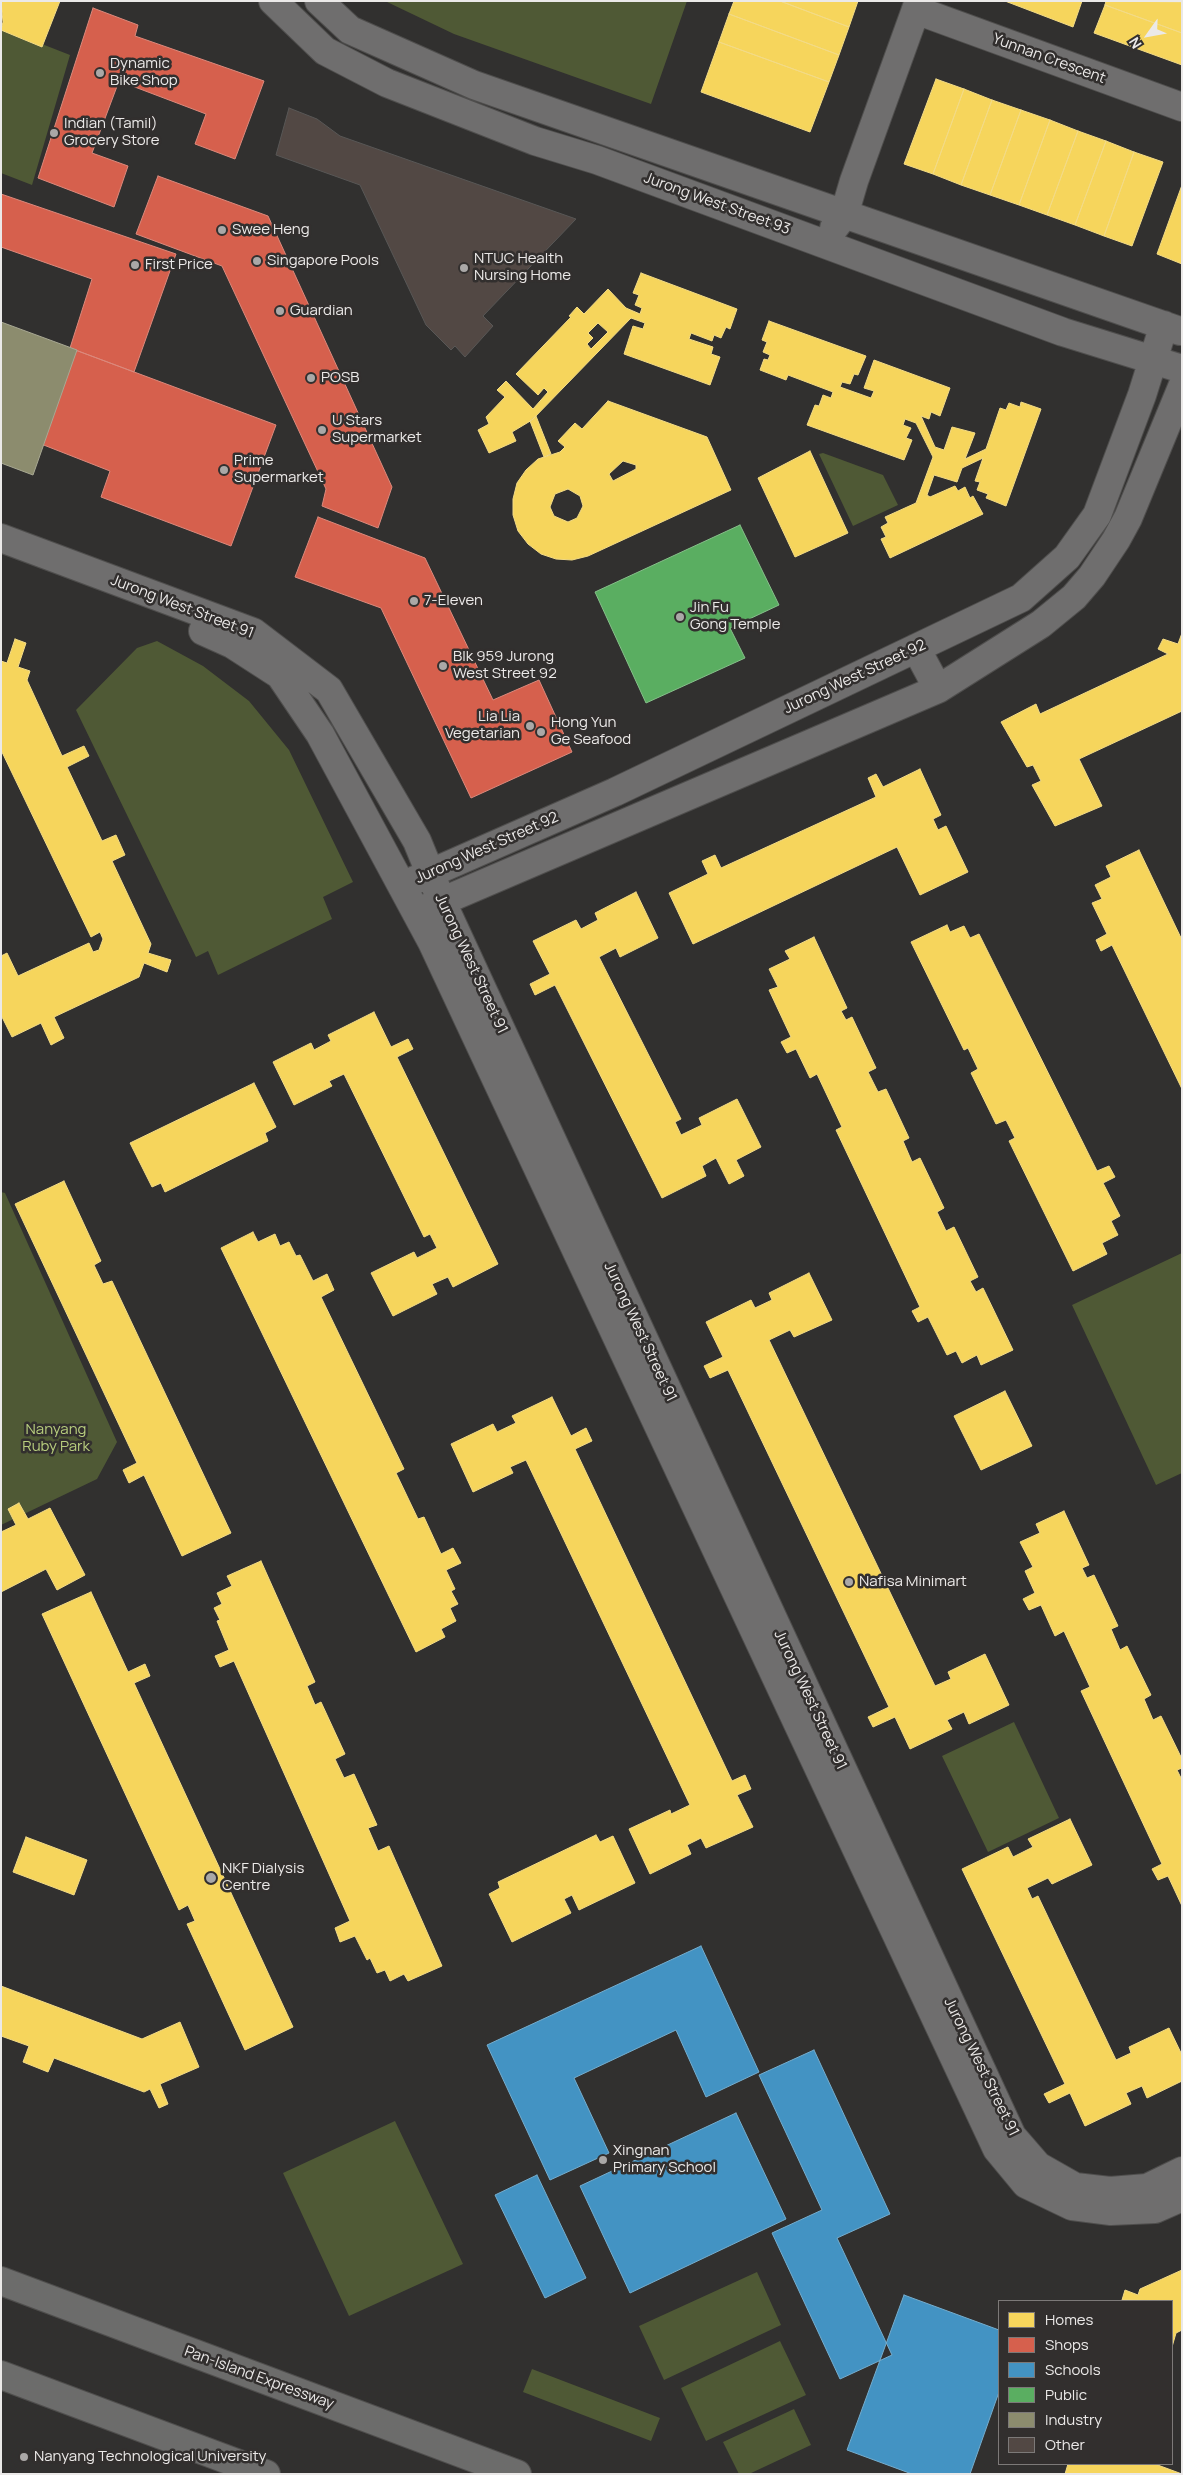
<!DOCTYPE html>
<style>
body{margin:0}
#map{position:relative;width:1183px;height:2475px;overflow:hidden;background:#31302f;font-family:Manrope,sans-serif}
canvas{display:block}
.frame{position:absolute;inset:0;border:2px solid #ebe9e8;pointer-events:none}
.legend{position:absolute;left:998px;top:2300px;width:175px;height:165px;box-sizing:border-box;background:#322f2e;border:1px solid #7c7978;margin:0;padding:6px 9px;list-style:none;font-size:15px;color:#ebe9e8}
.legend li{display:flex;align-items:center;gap:10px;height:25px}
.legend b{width:25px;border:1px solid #7c7978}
.north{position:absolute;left:1123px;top:10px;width:50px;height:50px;-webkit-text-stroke:4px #322f2e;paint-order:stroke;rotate:238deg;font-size:14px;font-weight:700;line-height:20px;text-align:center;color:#ebe9e8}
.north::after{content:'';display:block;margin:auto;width:18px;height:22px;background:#ebe9e8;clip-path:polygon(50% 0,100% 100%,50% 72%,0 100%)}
</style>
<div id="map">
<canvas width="1183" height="2475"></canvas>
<div class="frame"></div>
<ul class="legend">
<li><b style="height:14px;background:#f6d55c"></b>Homes</li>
<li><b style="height:14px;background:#d6604d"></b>Shops</li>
<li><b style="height:14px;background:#4393c3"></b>Schools</li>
<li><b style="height:14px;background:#5aae61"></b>Public</li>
<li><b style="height:14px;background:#8c8c6e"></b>Industry</li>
<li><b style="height:14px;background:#524844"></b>Other</li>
</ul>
<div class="north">N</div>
</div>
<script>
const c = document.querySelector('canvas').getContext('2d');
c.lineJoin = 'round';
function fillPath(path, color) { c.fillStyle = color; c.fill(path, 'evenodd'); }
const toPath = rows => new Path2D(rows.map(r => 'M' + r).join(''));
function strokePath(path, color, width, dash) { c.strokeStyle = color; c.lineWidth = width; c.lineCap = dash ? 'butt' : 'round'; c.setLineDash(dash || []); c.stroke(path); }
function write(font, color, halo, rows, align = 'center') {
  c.font = font + ' Manrope,sans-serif'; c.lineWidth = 5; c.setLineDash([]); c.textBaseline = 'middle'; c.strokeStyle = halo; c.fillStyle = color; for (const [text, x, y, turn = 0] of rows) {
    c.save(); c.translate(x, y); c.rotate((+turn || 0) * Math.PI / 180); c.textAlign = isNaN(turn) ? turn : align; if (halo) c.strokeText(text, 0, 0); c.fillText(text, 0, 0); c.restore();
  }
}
const green = toPath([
 [385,1,687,1,651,104,454,34],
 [1,28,70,55,32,185,1,173],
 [823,453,883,475,898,505,853,526,819,454],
 [157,641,203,666,249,701,289,750,353,882,323,897,332,919,218,975,208,951,196,957,76,710,137,648],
 [1,1192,5,1193,117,1442,97,1479,1,1525],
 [1182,1253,1182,1473,1156,1485,1072,1305],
 [1014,1722,1059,1818,988,1852,942,1756],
 [395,2121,463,2264,349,2316,283,2173],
 [757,2272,781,2325,664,2380,639,2326],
 [780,2341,806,2395,706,2441,681,2388],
 [532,2369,660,2418,651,2441,523,2392],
 [794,2409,811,2445,749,2474,739,2474,723,2442]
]);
const homes = toPath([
 [1,1,60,1,42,47,1,30,3,22,1,1],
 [734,1,780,1,849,27,839,55,729,14,734,1],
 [780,1,858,1,849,27,780,1],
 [1005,1,1082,1,1073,27,1005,1],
 [1106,1,1182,2,1182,33,1105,5,1106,1],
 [1105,5,1182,33,1182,65,1094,33,1105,5],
 [729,14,839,55,829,82,719,42,729,14],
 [719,42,829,82,810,132,701,92,719,42],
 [936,79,964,89,933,174,904,164,936,79],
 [964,89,992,100,961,185,933,174,964,89],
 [992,100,1021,110,990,195,961,185,992,100],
 [1021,110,1050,120,1019,205,990,195,1021,110],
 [1050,120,1078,131,1047,215,1019,205,1050,120],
 [1078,131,1106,141,1075,225,1047,215,1078,131],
 [1106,141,1134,152,1104,236,1075,225,1106,141],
 [1134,152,1163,162,1132,246,1104,236,1134,152],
 [1182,185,1182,264,1157,254,1182,185],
 [641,273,737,309,730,329,726,327,721,338,714,335,712,341,691,333,689,339,713,347,711,354,720,357,710,385,624,354,633,326,643,329,645,323,631,318,532,420,512,432,516,441,489,453,478,430,489,424,486,417,505,397,497,390,506,381,533,409,548,392,544,388,538,395,516,374,571,317,569,316,577,307,584,314,608,289,626,308,640,314,642,308,635,305,639,295,633,293,641,273],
 [598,323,608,332,591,349,587,344,593,338,588,333,598,323],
 [769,321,866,356,858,375,854,374,850,384,842,382,840,387,871,398,874,391,864,388,874,360,950,388,940,416,931,412,929,419,921,416,935,447,944,450,952,427,975,433,965,459,986,449,1000,408,1006,410,1009,403,1020,407,1021,402,1041,409,1006,506,986,498,988,494,977,490,980,482,975,481,983,458,962,468,957,482,934,475,927,495,930,497,955,486,958,491,965,487,970,498,973,496,983,514,890,558,881,539,886,537,881,527,888,523,885,517,916,503,933,457,916,423,905,419,903,425,911,428,906,438,912,440,904,460,807,425,815,405,819,406,823,395,831,398,833,392,788,375,786,380,760,370,764,359,768,360,770,355,763,352,767,342,762,340,769,321],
 [608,401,707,437,731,490,588,556,572,560,556,559,541,554,528,544,518,531,513,515,513,499,517,483,526,470,538,459,560,452,565,447,558,441,575,423,582,429,608,401],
 [623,461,636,465,636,469,613,481,609,474,623,461],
 [568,489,580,496,583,506,577,518,568,522,554,516,550,507,555,494,568,489],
 [536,416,551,454,544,457,530,421,536,416],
 [810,451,848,533,795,557,758,478,810,451],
 [1182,633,1182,711,1079,759,1102,806,1055,826,1032,785,1041,781,1033,765,1027,767,1001,722,1036,704,1040,714,1168,654,1158,649,1163,639,1178,644,1182,633],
 [15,639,26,643,18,667,30,671,27,680,62,756,84,746,89,756,67,767,102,841,116,835,125,855,112,861,151,944,148,953,171,960,167,972,144,963,139,977,54,1017,64,1038,51,1045,41,1023,12,1037,1,1015,1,956,7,953,18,976,89,943,93,952,99,950,103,939,100,932,91,937,1,750,1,661,7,663,15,639],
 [920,769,941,815,933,819,938,830,946,826,968,872,920,895,897,847,693,944,669,893,708,874,702,861,715,855,721,868,876,797,868,778,876,774,883,787,920,769],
 [1139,850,1182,940,1182,1089,1112,945,1101,951,1096,940,1107,934,1092,903,1102,899,1095,885,1111,877,1106,866,1139,850],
 [636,892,658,938,620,957,616,948,599,957,681,1119,675,1122,681,1135,702,1125,699,1118,737,1099,761,1147,736,1160,744,1176,729,1184,716,1158,702,1166,706,1176,662,1198,555,985,535,995,530,984,550,974,533,941,576,920,581,929,598,920,595,913,636,892],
 [947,925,950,932,964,926,970,938,979,934,1097,1171,1109,1166,1115,1177,1103,1183,1120,1216,1111,1221,1118,1235,1102,1243,1107,1254,1073,1271,1009,1141,1015,1138,1006,1120,996,1124,971,1073,978,1069,968,1048,964,1050,911,942,947,925],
 [814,937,847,1008,841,1011,846,1020,852,1017,876,1068,868,1072,878,1092,886,1089,909,1138,903,1141,912,1162,920,1158,944,1208,937,1212,946,1231,954,1227,978,1277,970,1281,976,1292,983,1288,1013,1350,981,1365,977,1355,962,1363,956,1351,947,1355,928,1317,918,1322,912,1311,920,1307,836,1130,842,1127,817,1074,810,1078,796,1049,787,1053,781,1042,791,1037,769,990,778,987,769,969,790,959,785,951,814,937],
 [374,1012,391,1047,408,1039,413,1049,397,1057,498,1264,453,1287,448,1277,432,1284,437,1294,393,1316,371,1273,414,1252,417,1258,437,1248,430,1234,424,1237,344,1074,329,1081,332,1086,294,1105,273,1062,311,1043,314,1050,331,1041,328,1035,374,1012],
 [254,1083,276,1127,265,1133,268,1141,165,1192,161,1183,152,1187,130,1143,254,1083],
 [64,1181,101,1261,94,1265,103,1284,112,1281,231,1533,182,1556,144,1475,129,1483,123,1470,137,1463,15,1204,64,1181],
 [253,1232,258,1242,275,1234,280,1246,289,1242,296,1256,300,1255,313,1281,327,1274,334,1290,321,1297,404,1469,396,1473,418,1519,424,1517,441,1554,453,1548,461,1563,446,1570,455,1589,451,1591,458,1604,450,1608,456,1621,441,1629,445,1637,416,1652,221,1248,253,1232],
 [809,1273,832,1320,794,1337,790,1330,769,1340,935,1686,951,1679,948,1672,985,1654,1009,1705,969,1724,964,1712,947,1720,952,1729,910,1749,895,1717,873,1727,868,1717,889,1707,728,1370,710,1378,704,1366,723,1357,706,1322,751,1300,755,1308,772,1300,769,1293,809,1273],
 [1005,1391,1032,1446,981,1470,954,1416,1005,1391],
 [552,1397,571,1436,586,1428,592,1441,575,1449,732,1781,745,1775,751,1789,737,1795,753,1827,706,1848,701,1838,687,1845,691,1854,650,1874,629,1829,670,1810,671,1814,690,1805,526,1460,510,1467,513,1473,473,1492,451,1444,493,1424,497,1432,516,1423,512,1416,552,1397],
 [19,1503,28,1519,50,1508,85,1575,57,1590,46,1569,1,1592,1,1532,16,1525,8,1509,19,1503],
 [1064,1511,1089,1565,1082,1568,1087,1578,1094,1575,1118,1626,1111,1629,1120,1650,1127,1646,1151,1695,1144,1699,1153,1720,1161,1716,1182,1759,1182,1768,1177,1770,1182,1780,1182,1906,1168,1876,1158,1880,1152,1869,1162,1864,1081,1691,1090,1687,1064,1631,1055,1636,1041,1605,1029,1610,1023,1599,1035,1593,1025,1571,1033,1567,1020,1542,1040,1533,1036,1524,1064,1511],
 [261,1561,315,1682,307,1686,315,1705,321,1702,345,1754,335,1759,344,1778,354,1774,377,1825,368,1828,378,1851,389,1846,442,1966,408,1981,404,1974,390,1981,385,1970,377,1973,370,1958,367,1960,355,1936,340,1942,335,1928,350,1921,234,1661,220,1667,215,1656,229,1650,217,1621,220,1620,214,1608,222,1604,217,1593,232,1586,227,1576,261,1561],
 [91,1592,128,1672,145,1664,150,1676,134,1683,293,2027,245,2050,187,1924,195,1921,188,1905,179,1910,42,1614,91,1592],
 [1070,1819,1092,1865,1052,1884,1048,1878,1027,1888,1032,1899,1038,1896,1116,2060,1131,2053,1129,2047,1169,2028,1182,2055,1182,2081,1147,2098,1142,2086,1126,2093,1131,2104,1085,2126,1070,2093,1049,2103,1044,2094,1065,2084,962,1869,1008,1847,1013,1857,1033,1847,1028,1839,1070,1819],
 [596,1835,600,1842,613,1836,635,1883,579,1910,572,1895,564,1899,571,1913,512,1942,489,1894,500,1888,498,1882,596,1835],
 [26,1837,87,1860,74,1895,13,1872,26,1837],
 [1,1986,142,2039,180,2022,199,2067,160,2084,168,2104,159,2108,150,2089,144,2092,54,2058,48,2072,23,2062,29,2046,1,2036,1,1986],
 [1182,2270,1182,2330,1176,2333,1172,2347,1172,2301,1122,2300,1125,2290,1138,2295,1140,2289,1182,2270],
 [1068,2464,1155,2464,1182,2474,1065,2474,1068,2464]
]);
const shops = toPath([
 [93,8,138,25,135,36,264,81,235,159,195,144,206,114,119,81,92,153,128,166,114,207,38,178,93,8],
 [158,176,268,216,392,487,378,528,322,506,326,489,222,266,136,234,158,176],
 [1,194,176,254,134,372,70,348,92,279,1,247,1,194],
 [70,348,276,425,231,546,101,497,110,471,36,442,70,348],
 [318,517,425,558,493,700,539,680,572,752,471,798,381,608,295,577,318,517]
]);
const schools = toPath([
 [701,1946,759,2072,706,2097,676,2030,574,2078,609,2153,550,2180,487,2045,701,1946],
 [814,2050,890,2214,837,2238,892,2355,840,2379,772,2233,822,2210,759,2075,814,2050],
 [736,2113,786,2219,630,2293,580,2186,736,2113],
 [537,2175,586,2278,545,2298,495,2195,537,2175],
 [904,2295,999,2330,999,2392,970,2474,912,2474,847,2450,904,2295]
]);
const public = toPath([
 [740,525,779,605,730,628,745,658,646,703,595,592,740,525]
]);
const industry = toPath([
 [1,322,77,350,33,475,1,463,1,322]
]);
const building = toPath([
 [289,108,317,119,340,136,576,219,483,316,493,326,465,357,455,346,451,350,426,325,360,185,276,155,289,108]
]);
const street = toPath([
 [273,1,325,51,387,83,535,141,597,160,1063,332,1182,369],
 [319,1,350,30,474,85,1180,331],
 [916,10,1182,107],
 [834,228,844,215,854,181,919,1],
 [1,538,253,632,329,690,417,841,442,902,1012,2136,1038,2166,1075,2187,1110,2191,1147,2188,1182,2171],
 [203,631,232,644,280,675,320,734,432,942,997,2149,1026,2184,1072,2206,1111,2211,1155,2209,1182,2197],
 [916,648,938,689],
 [415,880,615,792,1021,598,1067,557,1097,515,1142,395,1164,325],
 [424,909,938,689,1041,624,1074,597,1092,576,1116,540,1128,518,1182,387]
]);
const highway = toPath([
 [1,2281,517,2474],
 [1,2375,266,2474]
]);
const markers = [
 [100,73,5,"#aaa8a7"],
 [54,133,5,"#aaa8a7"],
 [222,230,5,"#aaa8a7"],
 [257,261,5,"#aaa8a7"],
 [135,265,5,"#aaa8a7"],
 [464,268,5,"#aaa8a7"],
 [280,311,5,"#aaa8a7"],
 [311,378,5,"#aaa8a7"],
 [322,430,5,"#aaa8a7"],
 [224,470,5,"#aaa8a7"],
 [414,601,5,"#aaa8a7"],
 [680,617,5,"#aaa8a7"],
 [443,666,5,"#aaa8a7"],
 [530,726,5,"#aaa8a7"],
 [541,732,5,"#aaa8a7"],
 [849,1582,5,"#aaa8a7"],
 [211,1878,6,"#aaa8a7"],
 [603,2160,5,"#aaa8a7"],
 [24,2457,5,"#aaa8a7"]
];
const streetNames = [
 ["Yunnan Crescent",1049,59,20],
 ["Jurong West Street 93",717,204,20],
 ["Jurong West Street 91",182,607,21],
 ["Jurong West Street 92",855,677,-25],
 ["Jurong West Street 92",487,848,-24],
 ["Jurong West Street 91",471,964,65],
 ["Jurong West Street 91",640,1332,65],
 ["Jurong West Street 91",810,1700,65],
 ["Jurong West Street 91",981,2067,64],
 ["Pan-Island Expressway",259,2378,20]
];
const poiNames = [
 ["Dynamic",110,64],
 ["Bike Shop",110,81],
 ["Indian (Tamil)",64,124],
 ["Grocery Store",64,141],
 ["Swee Heng",232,230],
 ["NTUC Health",474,259],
 ["Nursing Home",474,276],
 ["Singapore Pools",267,261],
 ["First Price",145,265],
 ["Guardian",290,311],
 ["POSB",321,378],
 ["U Stars",332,421],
 ["Supermarket",332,438],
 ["Prime",234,461],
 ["Supermarket",234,478],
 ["7-Eleven",424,601],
 ["Jin Fu",690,608],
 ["Gong Temple",690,625],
 ["Blk 959 Jurong",453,657],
 ["West Street 92",453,674],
 ["Lia Lia",520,717,"right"],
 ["Vegetarian",520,734,"right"],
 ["Hong Yun",551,723],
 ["Ge Seafood",551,740],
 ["Nafisa Minimart",859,1582],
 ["NKF Dialysis",222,1869],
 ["Centre",222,1886],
 ["Xingnan",613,2151],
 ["Primary School",613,2168],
 ["Nanyang Technological University",34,2457]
];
const parkNames = [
 ["Nanyang",56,1430],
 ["Ruby Park",56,1447]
];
fillPath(green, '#4f5935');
fillPath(homes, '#f6d55c');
strokePath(homes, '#f3db86', 1);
fillPath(shops, '#d6604d');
strokePath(shops, '#dc897c', 1);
fillPath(schools, '#4393c3');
strokePath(schools, '#75adce', 1);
fillPath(public, '#5aae61');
strokePath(public, '#86c08a', 1);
fillPath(industry, '#8c8c6e');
strokePath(industry, '#a8a893', 1);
fillPath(building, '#524844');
strokePath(building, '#585756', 1);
strokePath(street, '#4f4e4d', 30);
strokePath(highway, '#4f4e4d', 30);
strokePath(street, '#6f6e6e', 28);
strokePath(highway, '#6c6c6b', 28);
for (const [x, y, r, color] of markers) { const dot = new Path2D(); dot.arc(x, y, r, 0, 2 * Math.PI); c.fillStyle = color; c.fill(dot); strokePath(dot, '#322f2e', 2); }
write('15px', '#ebe9e8', '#322f2e', streetNames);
write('15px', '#ebe9e8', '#322f2e', poiNames, 'left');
write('15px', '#b7cd7d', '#322f2e', parkNames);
</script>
